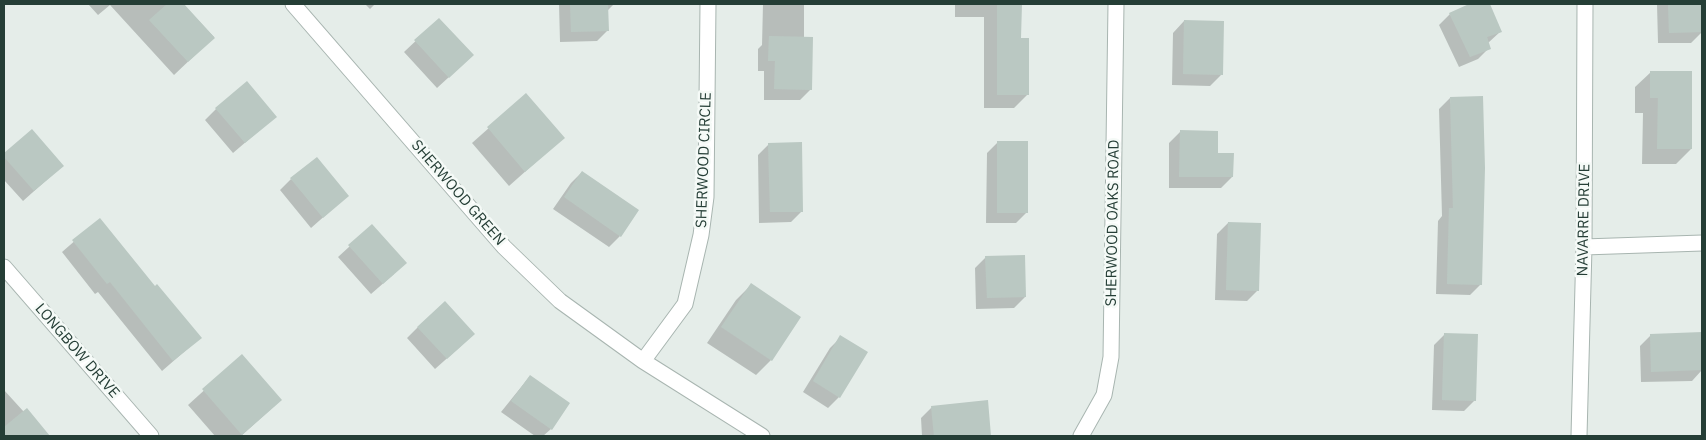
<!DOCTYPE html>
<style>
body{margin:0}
#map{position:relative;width:1706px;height:440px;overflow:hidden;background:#e5ede9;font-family:"IBM Plex Sans",sans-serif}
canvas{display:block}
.frame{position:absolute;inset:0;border:5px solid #253e36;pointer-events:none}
</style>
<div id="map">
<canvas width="1706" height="440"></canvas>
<div class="frame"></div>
</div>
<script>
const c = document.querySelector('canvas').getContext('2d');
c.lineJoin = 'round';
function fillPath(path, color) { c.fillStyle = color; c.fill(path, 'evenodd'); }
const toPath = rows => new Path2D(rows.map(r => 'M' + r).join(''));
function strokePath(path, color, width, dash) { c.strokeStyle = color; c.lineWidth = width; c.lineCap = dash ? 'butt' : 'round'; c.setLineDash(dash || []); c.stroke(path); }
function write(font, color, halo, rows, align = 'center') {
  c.font = font + ' "IBM Plex Sans",sans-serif'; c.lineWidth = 5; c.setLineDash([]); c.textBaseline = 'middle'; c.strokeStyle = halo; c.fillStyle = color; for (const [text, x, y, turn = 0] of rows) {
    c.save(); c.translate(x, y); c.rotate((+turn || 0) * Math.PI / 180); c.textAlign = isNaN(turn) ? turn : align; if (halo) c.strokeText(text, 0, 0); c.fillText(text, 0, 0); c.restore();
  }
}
const shadow = toPath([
 [88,4,183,4,214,37,174,75,110,5,98,15],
 [365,4,375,4,370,9],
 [559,4,614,4,607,11,608,30,597,41,560,42],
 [763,4,804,4,804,38,811,89,800,100,764,100,764,71,758,71,758,49,762,45],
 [955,4,1021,4,1020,39,1028,94,1014,108,984,108,984,17,955,17],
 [1472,4,1489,4,1501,31,1488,43,1489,48,1478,59,1459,67,1439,25,1450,14],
 [1657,4,1702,4,1702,32,1691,43,1658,43],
 [439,19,461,66,437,88,404,52],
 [1184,21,1221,75,1210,86,1172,85,1173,33],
 [1651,72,1691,149,1676,164,1642,164,1643,113,1635,113,1635,87],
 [526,95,563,138,509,186,472,143],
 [1450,98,1481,284,1470,295,1436,294,1438,221,1442,216,1439,109],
 [216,109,275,117,233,153,205,120],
 [31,131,51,176,23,201,4,180,4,155],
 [1180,132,1216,154,1232,177,1221,188,1169,188,1169,143],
 [998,142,1027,212,1016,223,986,223,987,153],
 [769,144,802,211,791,222,759,223,758,155],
 [582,172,620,236,609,247,553,209,571,183],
 [291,179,336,206,311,228,280,190],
 [100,219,154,288,200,338,162,371,98,292,95,294,62,252],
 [1228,223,1258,290,1247,301,1215,300,1217,234],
 [372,226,394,274,371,294,338,257],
 [986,257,1025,297,1014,308,976,309,975,268],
 [751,285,771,360,756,375,707,343,736,300],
 [418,327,462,345,435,369,407,338],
 [1445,334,1475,400,1464,411,1432,410,1434,345],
 [1702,334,1702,370,1692,381,1641,382,1640,346,1651,335],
 [841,337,839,397,828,408,803,392,830,348],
 [242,356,281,400,241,436,215,436,188,405],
 [530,376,551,429,543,436,535,436,501,412],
 [4,390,24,412,27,410,48,436,4,436],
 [987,402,990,436,922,436,921,418,932,407]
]);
const building = toPath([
 [167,4,184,4,215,38,188,62,149,20],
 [570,4,608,4,609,31,571,32],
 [997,4,1022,4,1021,38,1029,38,1029,95,997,95],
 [1469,4,1490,4,1502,32,1487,37,1491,49,1470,57,1449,13],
 [1668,4,1702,4,1702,32,1669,33],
 [439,18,474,55,449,78,414,40],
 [1184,20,1224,21,1223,75,1183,74],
 [769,36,813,37,812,90,774,89,775,61,768,61],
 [1650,71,1692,71,1692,149,1657,149,1658,98,1650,98],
 [247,81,277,117,245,143,215,108],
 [526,93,565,138,525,172,487,127],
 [1483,96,1485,168,1482,285,1447,284,1449,208,1453,208,1450,97],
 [32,129,64,166,34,191,4,157,4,153],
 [1180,130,1218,131,1218,153,1234,153,1233,177,1179,177],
 [997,141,1028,141,1028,213,997,213],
 [802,142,803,212,770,212,768,143],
 [317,157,349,196,323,218,290,178],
 [582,171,639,210,621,237,564,197],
 [100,218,155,286,157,284,202,338,173,361,110,282,107,284,72,240],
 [1228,222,1261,223,1259,291,1226,290],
 [372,224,407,263,383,284,348,245],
 [1025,255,1026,297,987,298,985,256],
 [751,283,801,317,772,361,721,327],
 [445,301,475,334,447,359,417,327],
 [1702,332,1702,370,1651,372,1650,334],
 [1444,333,1478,334,1476,401,1442,400],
 [840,335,868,352,840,398,813,381],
 [242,354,282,400,242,435,202,389],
 [530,375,570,403,552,430,511,401],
 [988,400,991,436,934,436,931,406],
 [27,408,50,436,4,436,4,427]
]);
const street = toPath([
 [293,4,504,247,560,301,643,361,762,436],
 [1584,247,1702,243],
 [4,267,151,436],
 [643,361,685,304,701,235,706,197,708,4],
 [1081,436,1104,395,1111,357,1116,4],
 [1579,436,1584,247,1585,4]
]);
const streetNames = [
 ["SHERWOOD CIRCLE",704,160,-88],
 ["SHERWOOD GREEN",458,193,49],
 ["NAVARRE DRIVE",1584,220,-89],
 ["SHERWOOD OAKS ROAD",1113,223,-89],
 ["LONGBOW DRIVE",77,351,49]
];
fillPath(shadow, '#0003');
fillPath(building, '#bac8c2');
strokePath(street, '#a8b5b0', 17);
strokePath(street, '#fff', 15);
write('15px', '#253e36', '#f5faf7', streetNames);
</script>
